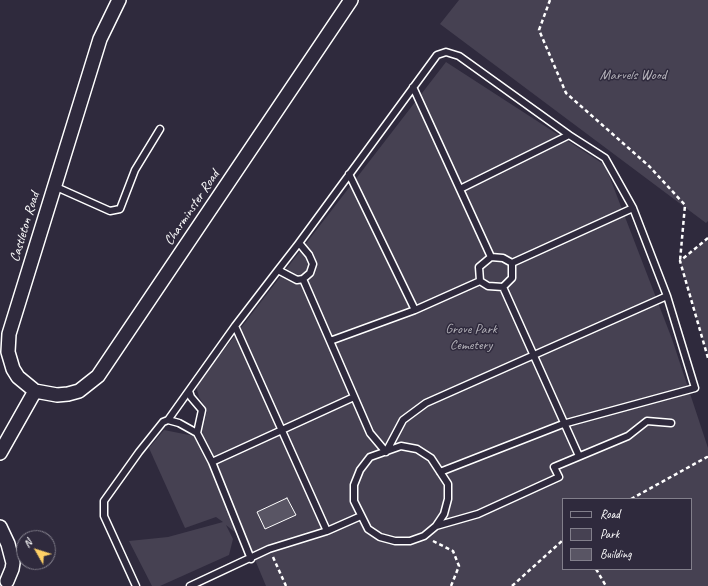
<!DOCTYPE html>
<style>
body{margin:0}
#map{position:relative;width:708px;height:586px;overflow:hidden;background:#2f2a3d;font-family:Caveat,sans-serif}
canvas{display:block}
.legend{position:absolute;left:562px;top:498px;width:130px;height:72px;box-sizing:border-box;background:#2f2a3d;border:1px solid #827f8b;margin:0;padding:5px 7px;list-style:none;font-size:12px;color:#fff}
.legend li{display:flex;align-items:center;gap:8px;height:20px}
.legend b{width:20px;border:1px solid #827f8b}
.north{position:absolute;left:16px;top:530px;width:40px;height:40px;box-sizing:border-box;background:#2f2a3d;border:1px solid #827f8b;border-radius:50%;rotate:309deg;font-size:11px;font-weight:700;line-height:16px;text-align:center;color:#fff}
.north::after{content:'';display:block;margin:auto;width:14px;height:18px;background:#ffd166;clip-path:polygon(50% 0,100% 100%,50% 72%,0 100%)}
</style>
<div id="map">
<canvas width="708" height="586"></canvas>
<ul class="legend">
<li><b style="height:5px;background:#2f2a3d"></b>Road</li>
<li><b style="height:11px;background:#464152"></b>Park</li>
<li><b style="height:11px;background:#595564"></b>Building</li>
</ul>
<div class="north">N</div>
</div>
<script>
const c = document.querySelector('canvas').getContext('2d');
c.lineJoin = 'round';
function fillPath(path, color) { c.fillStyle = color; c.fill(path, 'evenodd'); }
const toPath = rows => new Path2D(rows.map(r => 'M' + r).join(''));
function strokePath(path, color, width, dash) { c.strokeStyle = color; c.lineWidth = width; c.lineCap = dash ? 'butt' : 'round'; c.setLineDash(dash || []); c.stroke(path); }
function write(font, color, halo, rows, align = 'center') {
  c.font = font + ' Caveat,sans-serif'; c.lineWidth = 3; c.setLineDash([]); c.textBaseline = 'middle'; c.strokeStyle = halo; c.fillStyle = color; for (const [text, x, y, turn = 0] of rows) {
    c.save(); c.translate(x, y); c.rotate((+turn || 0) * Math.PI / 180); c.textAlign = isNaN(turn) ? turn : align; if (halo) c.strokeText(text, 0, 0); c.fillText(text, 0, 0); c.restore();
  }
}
const green = toPath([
 [459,0,708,0,708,221,706,223,440,24],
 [446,62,605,165,672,339,708,448,708,586,266,586,248,543,226,525,233,539,229,555,160,586,152,586,129,541,168,537,223,522,216,517,185,528,149,448,164,430,204,438,202,432,207,410,199,397,196,386],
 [563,499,691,499,691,569,563,569],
 [708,238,708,356,680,261]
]);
const building = toPath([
 [287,498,296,515,265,529,257,512,287,498]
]);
const path = toPath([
 [550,0,539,30,566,93,649,166,685,205,680,261],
 [708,238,680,261,708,358],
 [631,499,707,457,708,460],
 [433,541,453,551,459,566,451,586],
 [273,557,286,586],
 [596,569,606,586],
 [512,586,563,540]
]);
const lane = toPath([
 [413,87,491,257,479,267,480,281,488,286,503,287,579,456],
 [349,174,415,310],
 [54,186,110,211,120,209,135,170,160,129],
 [460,189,569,135,605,158,633,208],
 [491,257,503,258,512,263,512,278,503,287],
 [278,270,299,243],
 [303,279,370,433,386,452,403,420,426,403,667,296,633,208,512,263],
 [235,326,168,420,179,423,197,433,212,462,251,559],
 [330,341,415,310,480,281],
 [189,391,191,397,202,410,197,433],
 [212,462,354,397],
 [440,472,563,424,695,388,667,296],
 [436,526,444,514,448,499,448,484,431,458,417,449,401,446,370,457,360,470,354,485,354,501,368,529,380,537,395,541,410,541,424,536,436,526,478,514,559,477,554,467,628,436,647,421,671,423],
 [327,531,235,326,278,270,297,280,303,279,310,273,313,264,309,255,299,243,437,55,446,52,459,56,569,135],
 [136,586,104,516,104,501,139,452,163,422,168,420],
 [190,586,269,549,327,531,361,516]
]);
const street = toPath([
 [35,391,57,395,68,394,79,391,98,376,351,0],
 [0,453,35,391,18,377,13,369,8,352,9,334,100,39,119,0],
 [0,527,8,544,13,563,12,569,7,581]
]);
const parkNames = [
 ["Marvels Wood",633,75],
 ["Grove Park",471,329],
 ["Cemetery",471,345]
];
const streetNames = [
 ["Charminster Road",192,208,-56],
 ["Castleton Road",25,227,-73]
];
fillPath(green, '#464152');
fillPath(building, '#595564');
strokePath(building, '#fff', 1);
strokePath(lane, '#fff', 9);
strokePath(street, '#fff', 16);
strokePath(path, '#fff', 2.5, [4, 3]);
strokePath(lane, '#2f2a3d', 6);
strokePath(street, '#2f2a3d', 13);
write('14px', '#b5b3ba', '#2f2a3d', parkNames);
write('14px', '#fff', '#2f2a3d', streetNames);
</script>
